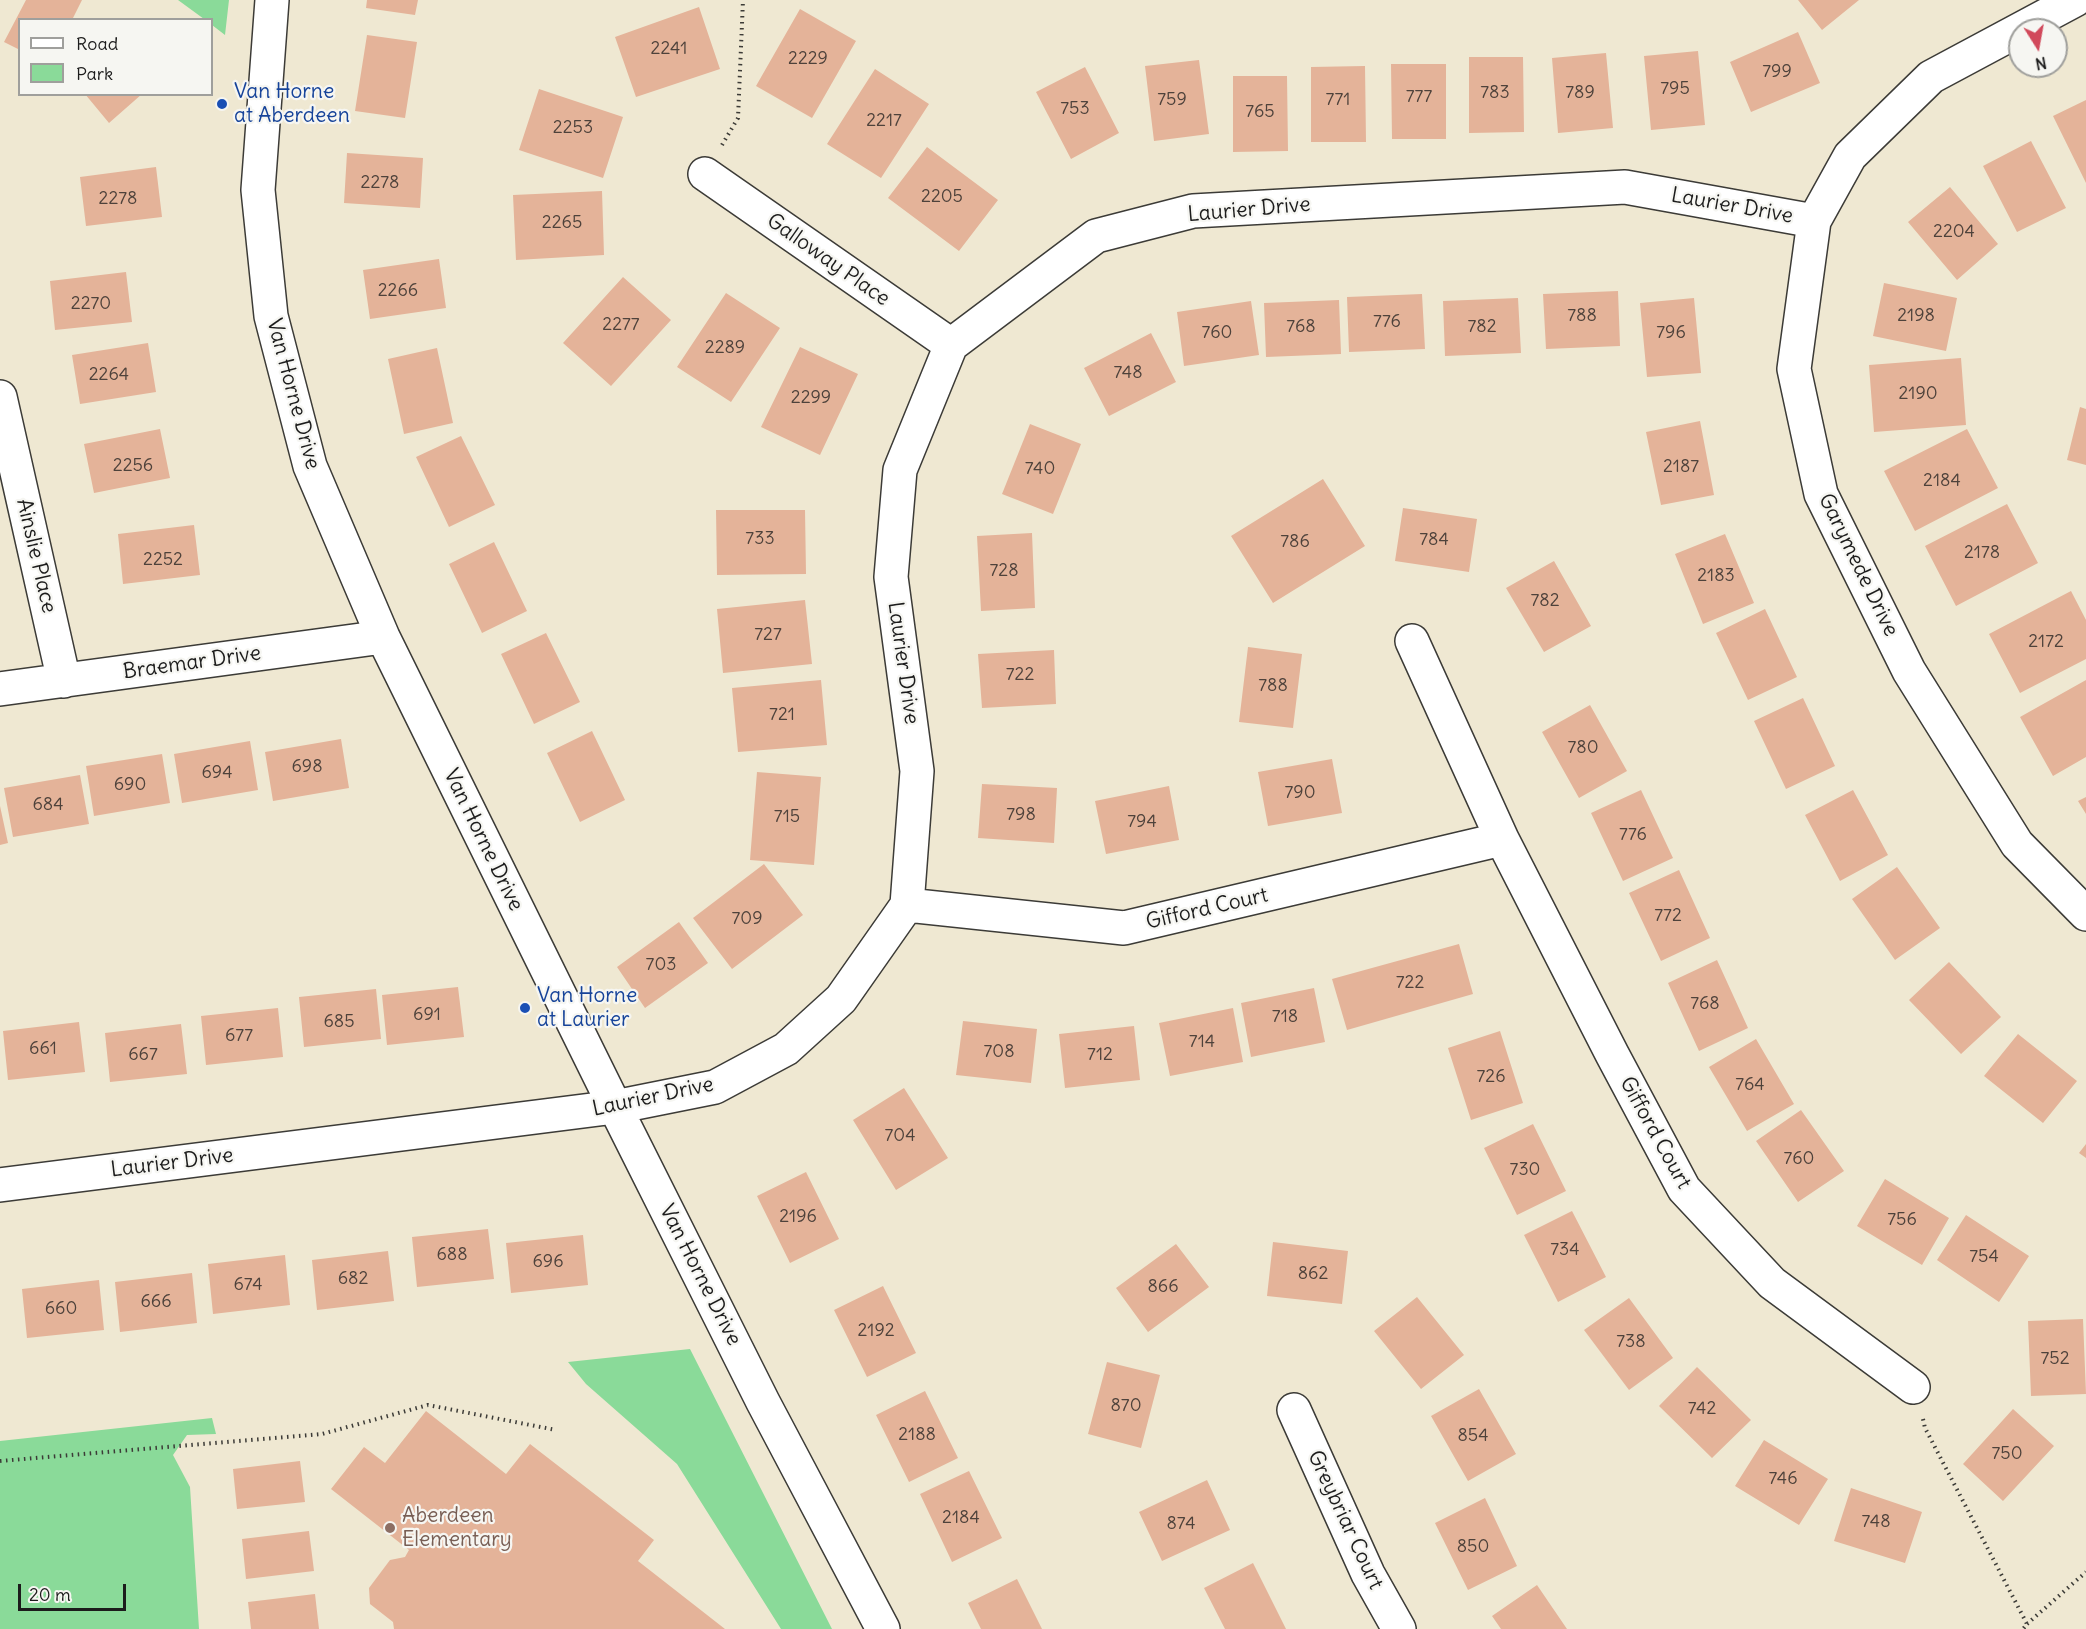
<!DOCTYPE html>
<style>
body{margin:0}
#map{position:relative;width:2086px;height:1629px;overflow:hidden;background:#efe8d2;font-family:Delius,sans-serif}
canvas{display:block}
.legend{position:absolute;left:18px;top:18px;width:195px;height:78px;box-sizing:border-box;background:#f6f6f2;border:2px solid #9f9f9c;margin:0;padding:8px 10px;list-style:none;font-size:18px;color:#1c1c1c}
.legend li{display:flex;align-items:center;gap:12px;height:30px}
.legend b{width:30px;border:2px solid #9f9f9c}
.north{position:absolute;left:2008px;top:18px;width:60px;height:60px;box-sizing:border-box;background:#f6f6f2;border:2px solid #9f9f9c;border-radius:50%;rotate:169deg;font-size:16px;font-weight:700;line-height:24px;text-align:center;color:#1c1c1c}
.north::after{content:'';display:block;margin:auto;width:21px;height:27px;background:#d1495b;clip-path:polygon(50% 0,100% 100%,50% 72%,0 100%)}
.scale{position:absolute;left:18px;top:1584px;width:108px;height:27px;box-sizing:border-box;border:3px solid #1c1c1c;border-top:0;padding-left:8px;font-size:18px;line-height:21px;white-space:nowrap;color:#1c1c1c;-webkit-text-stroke:4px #f6f6f2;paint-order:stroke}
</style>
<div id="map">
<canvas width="2086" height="1629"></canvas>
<ul class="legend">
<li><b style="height:8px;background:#fff"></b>Road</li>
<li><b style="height:16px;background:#8ada99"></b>Park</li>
</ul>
<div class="north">N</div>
<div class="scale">20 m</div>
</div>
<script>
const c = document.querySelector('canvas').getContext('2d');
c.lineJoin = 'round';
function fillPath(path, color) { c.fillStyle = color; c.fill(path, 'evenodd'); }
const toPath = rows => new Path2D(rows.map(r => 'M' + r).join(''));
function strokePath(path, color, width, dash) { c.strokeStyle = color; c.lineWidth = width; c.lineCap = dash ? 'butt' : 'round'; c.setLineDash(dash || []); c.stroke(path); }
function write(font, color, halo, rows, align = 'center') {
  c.font = font + ' Delius,sans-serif'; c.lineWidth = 4.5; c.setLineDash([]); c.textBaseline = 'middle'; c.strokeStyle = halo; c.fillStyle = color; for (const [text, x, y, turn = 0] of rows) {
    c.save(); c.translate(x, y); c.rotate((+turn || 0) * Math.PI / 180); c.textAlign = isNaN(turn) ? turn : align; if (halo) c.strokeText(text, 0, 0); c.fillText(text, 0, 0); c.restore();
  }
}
const green = toPath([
 [178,0,229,0,225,35,212,25,212,20,204,19],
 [690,1349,832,1629,781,1629,677,1464,586,1384,568,1362],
 [212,1418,216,1434,187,1435,173,1455,190,1487,199,1629,0,1629,0,1441]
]);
const building = toPath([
 [26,0,82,0,72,20,20,20,20,50,4,42],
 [367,0,418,0,415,15,366,8],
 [1798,0,1859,0,1822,30],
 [699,7,720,69,636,97,615,37],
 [800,9,856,41,812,118,756,86],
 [1798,32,1820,83,1751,112,1730,62],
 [367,35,417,42,405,118,355,111],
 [1698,51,1705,125,1651,130,1644,56],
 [1606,53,1613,128,1558,133,1552,58],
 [1469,57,1523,57,1524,132,1469,133],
 [1199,60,1209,134,1154,141,1145,66],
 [1391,64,1446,64,1446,139,1392,139],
 [1365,66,1366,142,1311,142,1311,67],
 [1085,67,1119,133,1071,159,1036,92],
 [875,69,929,104,881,178,827,144],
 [1233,76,1287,76,1288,151,1233,152],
 [539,89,623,117,603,178,519,150],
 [85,94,142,94,109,123],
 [2086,100,2086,183,2053,116],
 [2031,141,2066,208,2017,232,1983,166],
 [927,147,998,200,959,251,888,198],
 [347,153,423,158,420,208,344,203],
 [156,167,162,217,86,226,80,177],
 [1950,187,1998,244,1957,280,1908,222],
 [602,191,604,255,516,260,513,195],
 [439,259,446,308,370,319,363,270],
 [126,272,132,322,55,330,50,281],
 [623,277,671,320,611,386,563,343],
 [1884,283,1957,298,1946,351,1873,336],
 [1618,291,1620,346,1546,349,1543,294],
 [726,293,780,328,731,402,677,367],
 [1422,294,1425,349,1349,352,1347,297],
 [1518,298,1521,353,1445,356,1443,301],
 [1694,298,1701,373,1647,377,1640,303],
 [1339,300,1341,354,1266,357,1264,303],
 [1251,301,1259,355,1184,366,1177,312],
 [1151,333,1176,382,1109,416,1084,368],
 [148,343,156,392,80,404,72,355],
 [800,347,858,374,820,455,761,427],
 [437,348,453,423,404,434,388,359],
 [1961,358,1966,425,1874,432,1869,365],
 [2080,407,2086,409,2086,465,2067,460],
 [1700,421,1714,495,1661,505,1646,432],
 [1030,424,1081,444,1053,514,1002,494],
 [160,429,170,478,94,493,84,444],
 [1967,429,1998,488,1915,531,1884,471],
 [461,436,495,505,449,527,416,457],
 [1323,479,1365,546,1273,603,1231,536],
 [2007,504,2038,563,1956,606,1925,546],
 [1403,508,1477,519,1469,572,1395,561],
 [716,510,805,510,806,574,717,575],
 [194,525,200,575,123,584,118,534],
 [1032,533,1035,608,981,611,977,536],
 [1725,534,1754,603,1703,624,1675,554],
 [494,542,527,611,482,633,449,564],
 [1554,561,1591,626,1544,652,1506,588],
 [2071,591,2086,620,2086,659,2020,693,1989,634],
 [805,600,812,664,723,673,717,609],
 [1765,609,1797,677,1748,700,1716,633],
 [546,633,580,702,534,724,501,654],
 [1248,647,1302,654,1293,728,1239,722],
 [1054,650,1056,704,982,708,978,654],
 [821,680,827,745,738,752,732,688],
 [2086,680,2086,757,2053,776,2020,717],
 [1803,698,1835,766,1786,789,1754,721],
 [1590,705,1627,771,1579,798,1542,732],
 [592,731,625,800,580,822,547,753],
 [341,739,349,788,273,801,265,752],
 [250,741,258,790,182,803,174,754],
 [162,754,170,803,94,816,86,766],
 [1332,759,1342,813,1268,826,1258,772],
 [757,772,821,777,814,865,750,860],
 [80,775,89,824,13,837,4,788],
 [982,784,1057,788,1054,843,978,838],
 [1169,786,1179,840,1106,854,1095,801],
 [1641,790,1673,858,1623,881,1591,813],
 [1853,790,1888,855,1840,881,1805,815],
 [2086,797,2086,814,2078,801],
 [0,806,8,843,0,845],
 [764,864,803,915,732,969,693,918],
 [1897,867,1940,928,1895,960,1852,899],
 [1679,870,1710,938,1661,961,1629,893],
 [679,922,708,963,645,1008,617,967],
 [1459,944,1473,994,1347,1030,1332,979],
 [1717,960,1748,1028,1699,1051,1668,983],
 [1949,962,2001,1017,1961,1054,1909,1000],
 [458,987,464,1037,387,1045,382,995],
 [1314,988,1325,1042,1251,1057,1241,1003],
 [376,989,381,1039,304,1047,299,997],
 [278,1008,283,1057,206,1065,201,1016],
 [1233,1008,1243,1062,1170,1076,1159,1023],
 [963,1021,1037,1029,1031,1083,956,1075],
 [79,1022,85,1072,8,1080,3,1031],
 [181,1024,187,1074,110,1082,105,1033],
 [1134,1026,1140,1080,1065,1088,1059,1034],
 [1500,1031,1523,1103,1471,1120,1448,1048],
 [2018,1034,2077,1081,2043,1123,1984,1076],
 [1756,1039,1794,1104,1747,1131,1709,1067],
 [904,1088,948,1158,896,1190,853,1120],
 [1801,1110,1844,1171,1798,1202,1756,1141],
 [1533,1124,1566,1191,1517,1215,1484,1148],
 [2086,1144,2086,1158,2079,1153],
 [806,1172,839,1239,790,1263,757,1196],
 [1885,1179,1949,1218,1922,1265,1857,1226],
 [1572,1211,1606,1277,1558,1302,1524,1235],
 [1966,1215,2029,1256,1999,1302,1937,1260],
 [488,1229,494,1279,417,1287,412,1237],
 [583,1235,588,1285,511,1293,506,1243],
 [1273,1242,1348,1251,1342,1304,1267,1296],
 [1176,1244,1209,1287,1148,1332,1116,1288],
 [388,1251,394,1301,317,1310,312,1260],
 [285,1255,290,1305,213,1314,208,1264],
 [192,1273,197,1323,120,1332,115,1282],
 [99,1280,104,1330,27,1338,22,1289],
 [883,1286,916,1353,867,1377,834,1310],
 [1417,1297,1464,1355,1421,1389,1374,1331],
 [1629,1298,1673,1358,1629,1390,1584,1330],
 [2083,1319,2086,1394,2031,1396,2028,1321],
 [1107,1362,1160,1375,1141,1448,1088,1434],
 [1697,1367,1751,1420,1712,1458,1659,1406],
 [1479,1389,1516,1454,1468,1481,1431,1416],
 [925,1391,958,1458,909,1482,876,1415],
 [2013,1409,2054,1446,2003,1501,1963,1464],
 [426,1411,506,1474,530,1444,654,1540,638,1561,725,1629,394,1629,393,1622,370,1604,369,1588,390,1560,405,1557,409,1550,331,1489,364,1447,385,1463],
 [1764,1440,1828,1479,1799,1525,1735,1486],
 [300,1461,305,1502,237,1509,233,1469],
 [969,1471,1002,1538,952,1562,920,1494],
 [1207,1480,1230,1530,1162,1561,1139,1512],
 [1851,1488,1922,1512,1905,1563,1834,1541],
 [1485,1498,1517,1566,1468,1590,1435,1523],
 [309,1531,314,1571,246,1579,242,1539],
 [1253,1563,1286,1629,1225,1629,1204,1588],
 [1017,1579,1042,1629,981,1629,968,1603],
 [1537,1585,1567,1629,1501,1629,1492,1616],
 [315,1594,319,1629,251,1629,248,1602]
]);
const path = toPath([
 [722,145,738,118,743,0],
 [1923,1419,1925,1428,2027,1624,2023,1629],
 [0,1461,322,1434,428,1405,556,1430],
 [2027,1624,2086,1572]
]);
const street = toPath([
 [272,0,258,190,271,316,310,466,383,637,615,1107,763,1402,883,1629],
 [2075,0,1931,77,1850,156,1814,221,1794,369,1821,494,1909,671,2017,844,2086,914],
 [705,174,951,345],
 [0,397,64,681],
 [1412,641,1502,839,1612,1054,1684,1189,1772,1283,1913,1387],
 [0,689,383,637],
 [907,905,1124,928,1502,839],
 [0,1185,615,1107,715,1087,786,1049,841,999,907,905,917,771,891,577,900,470,951,345,1096,236,1193,211,1625,187,1814,221],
 [1294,1410,1368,1574,1399,1629]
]);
const markers = [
 [222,104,6,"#1a4fb4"],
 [525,1008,6,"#1a4fb4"],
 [390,1528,6,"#8d6e63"]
];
const numberNames = [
 ["2241",669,49],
 ["2229",808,59],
 ["799",1777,72],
 ["795",1675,89],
 ["783",1495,93],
 ["789",1580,93],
 ["777",1419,97],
 ["759",1172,100],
 ["771",1338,100],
 ["753",1075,109],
 ["765",1260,112],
 ["2217",884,121],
 ["2253",573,128],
 ["2278",380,183],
 ["2205",942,197],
 ["2278",118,199],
 ["2265",562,223],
 ["2204",1954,232],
 ["2266",398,291],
 ["2270",91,304],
 ["788",1582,316],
 ["2198",1916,316],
 ["776",1387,322],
 ["2277",621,325],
 ["768",1301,327],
 ["782",1482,327],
 ["760",1217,333],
 ["796",1671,333],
 ["2289",725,348],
 ["748",1128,373],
 ["2264",109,375],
 ["2190",1918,394],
 ["2299",811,398],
 ["2256",133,466],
 ["2187",1681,467],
 ["740",1040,469],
 ["2184",1942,481],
 ["733",760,539],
 ["784",1434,540],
 ["786",1295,542],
 ["2178",1982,553],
 ["2252",163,560],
 ["728",1004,571],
 ["2183",1716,576],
 ["782",1545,601],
 ["727",768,635],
 ["2172",2046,642],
 ["722",1020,675],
 ["788",1273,686],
 ["721",782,715],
 ["780",1583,748],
 ["698",307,767],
 ["694",217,773],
 ["690",130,785],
 ["790",1300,793],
 ["684",48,805],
 ["798",1021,815],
 ["715",787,817],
 ["794",1142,822],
 ["776",1633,835],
 ["772",1668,916],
 ["709",747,919],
 ["703",661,965],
 ["722",1410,983],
 ["768",1705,1004],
 ["691",427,1015],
 ["718",1285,1017],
 ["685",339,1022],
 ["677",239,1036],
 ["714",1202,1042],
 ["661",43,1049],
 ["708",999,1052],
 ["667",143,1055],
 ["712",1100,1055],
 ["726",1491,1077],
 ["764",1750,1085],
 ["704",900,1136],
 ["760",1799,1159],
 ["730",1525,1170],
 ["2196",798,1217],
 ["756",1902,1220],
 ["734",1565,1250],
 ["688",452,1255],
 ["754",1984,1257],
 ["696",548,1262],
 ["862",1313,1274],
 ["682",353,1279],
 ["674",248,1285],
 ["866",1163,1287],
 ["666",156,1302],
 ["660",61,1309],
 ["2192",876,1331],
 ["738",1631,1342],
 ["752",2055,1359],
 ["870",1126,1406],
 ["742",1702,1409],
 ["2188",917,1435],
 ["854",1473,1436],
 ["750",2007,1454],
 ["746",1783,1479],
 ["2184",961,1518],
 ["748",1876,1522],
 ["874",1181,1524],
 ["850",1473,1547]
];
const transitNames = [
 ["Van Horne",234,92],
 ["at Aberdeen",234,116],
 ["Van Horne",537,996],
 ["at Laurier",537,1020]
];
const streetNames = [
 ["Laurier Drive",1732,206,10],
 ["Laurier Drive",1249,210,-5],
 ["Galloway Place",828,260,35],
 ["Van Horne Drive",293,394,75],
 ["Ainslie Place",36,556,77],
 ["Garymede Drive",1858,565,64],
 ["Braemar Drive",192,663,-8],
 ["Laurier Drive",903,663,82],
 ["Van Horne Drive",483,840,64],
 ["Gifford Court",1207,909,-13],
 ["Laurier Drive",653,1097,-12],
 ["Gifford Court",1655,1133,61],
 ["Laurier Drive",172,1163,-7],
 ["Van Horne Drive",700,1275,63],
 ["Greybriar Court",1345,1520,65]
];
const educationNames = [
 ["Aberdeen",402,1516],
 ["Elementary",402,1540]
];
fillPath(green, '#8ada99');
fillPath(building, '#e4b399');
strokePath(street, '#3c3b37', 36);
strokePath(path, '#3c3b37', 4, [1.5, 4.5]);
strokePath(street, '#fff', 33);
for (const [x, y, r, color] of markers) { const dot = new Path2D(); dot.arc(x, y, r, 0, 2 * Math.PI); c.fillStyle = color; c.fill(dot); strokePath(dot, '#f6f6f2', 2); }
write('18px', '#4e423b', null, numberNames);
write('21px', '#164399', '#f6f6f2', transitNames, 'left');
write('21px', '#1c1c1c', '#f6f6f2', streetNames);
write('21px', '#785e54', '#f6f6f2', educationNames, 'left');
</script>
